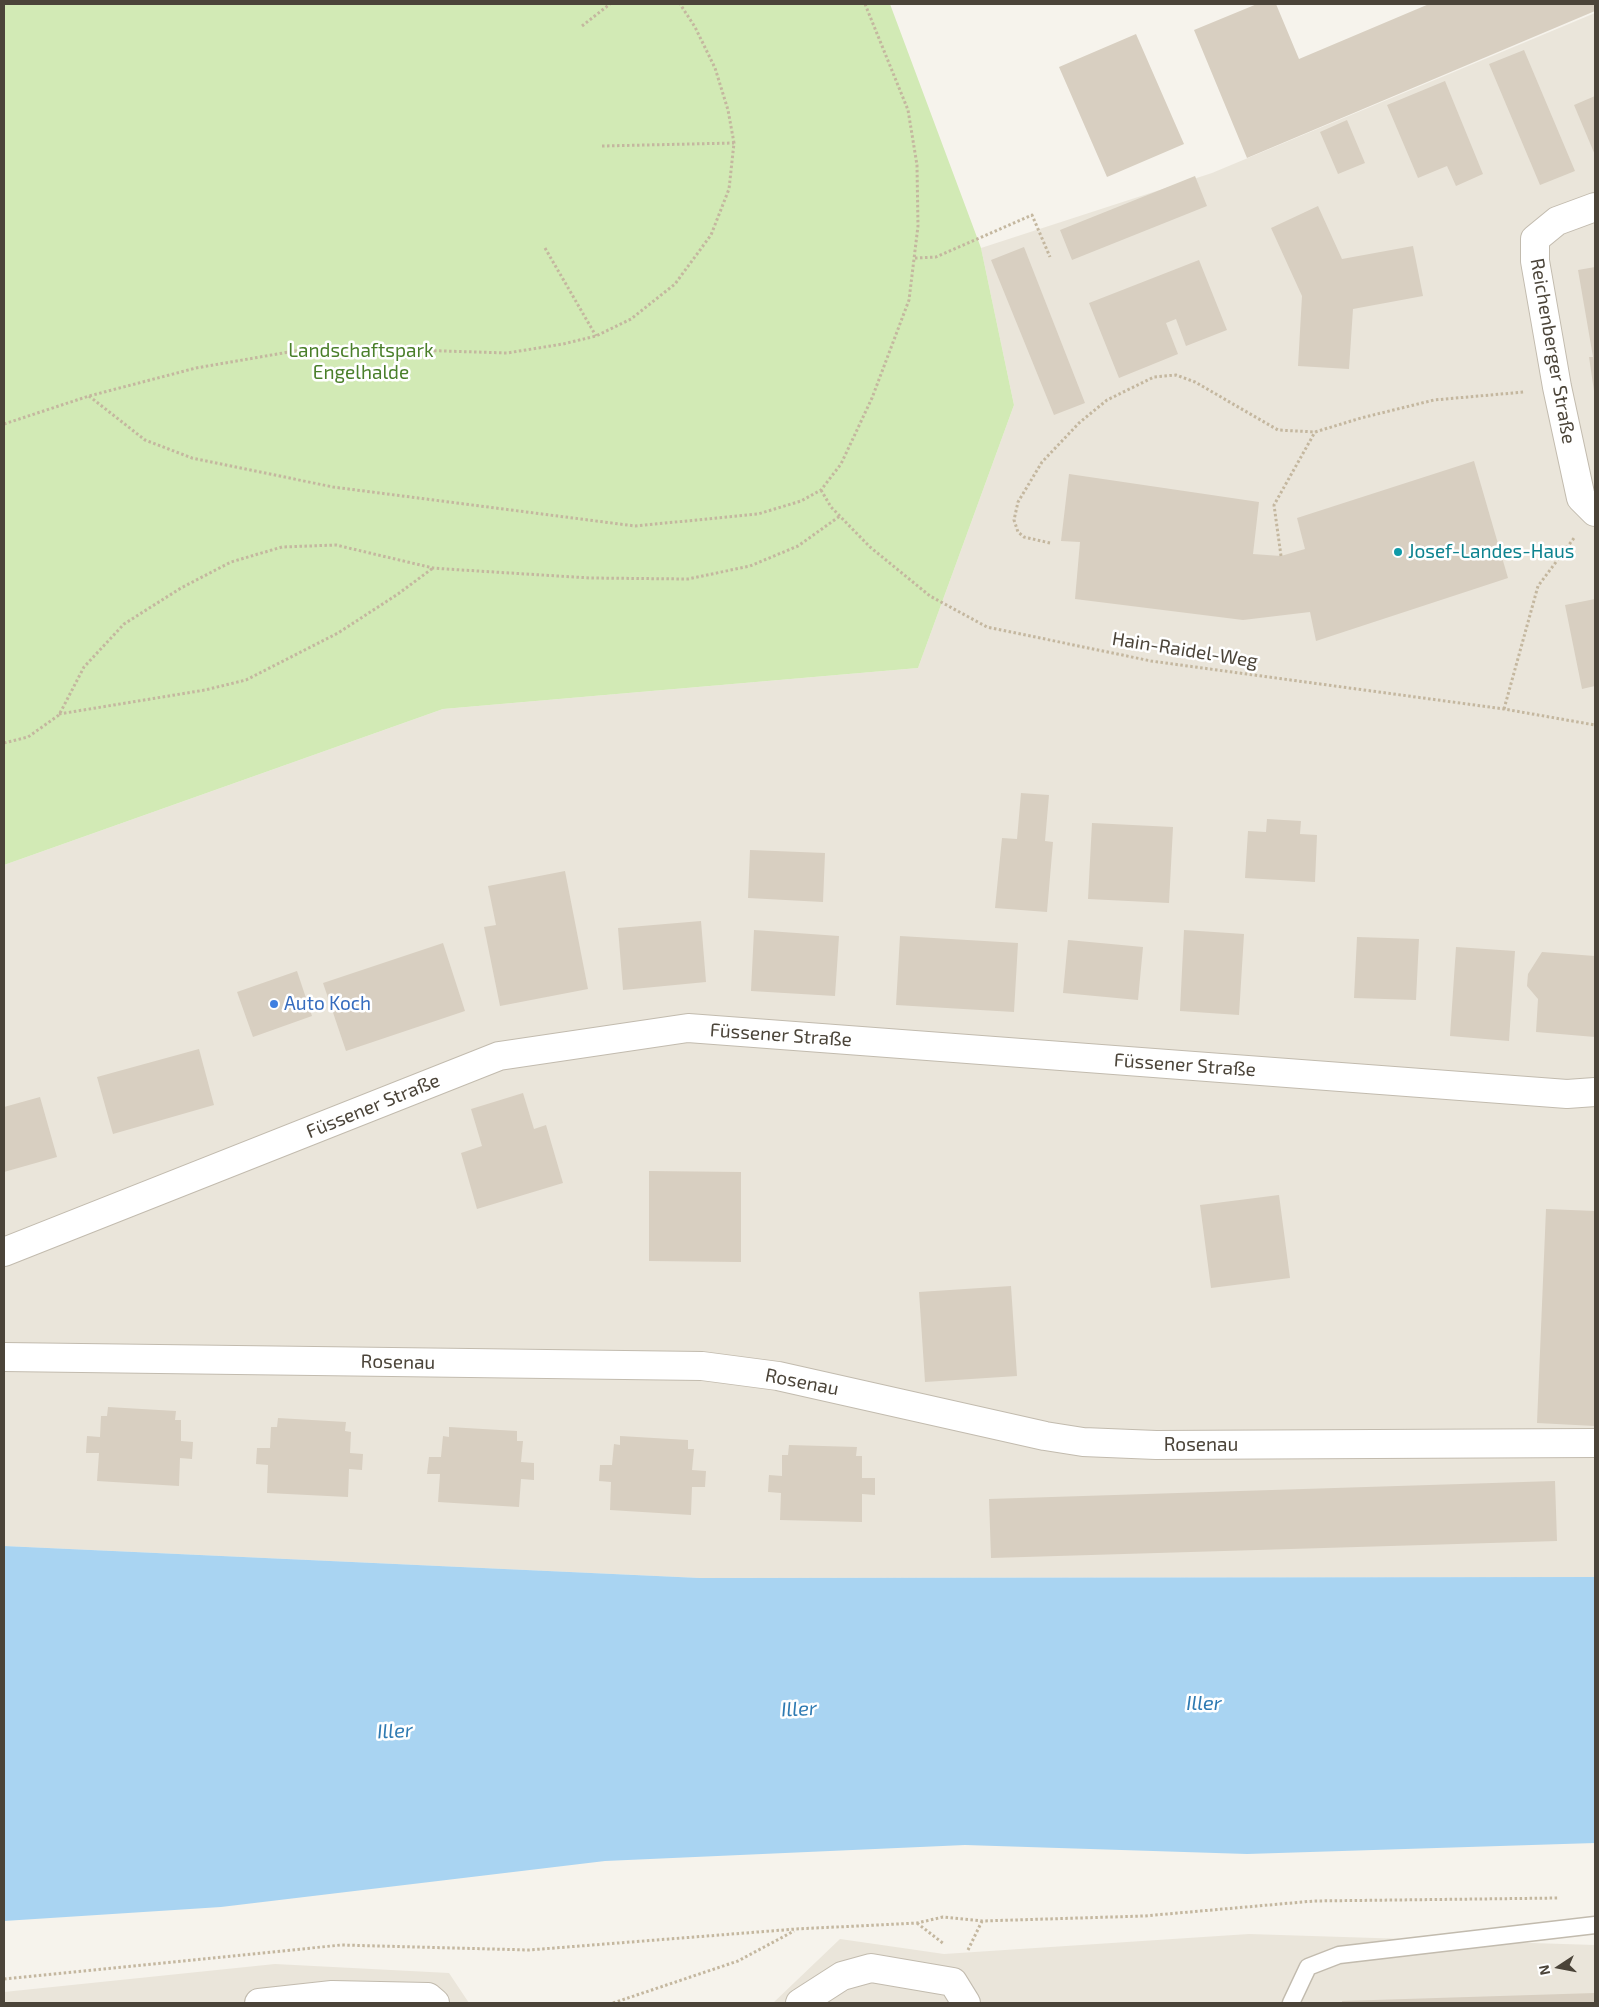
<!DOCTYPE html>
<meta charset="utf-8">
<style>
body{margin:0}
#map{position:relative;width:1599px;height:2007px;overflow:hidden;background:#f6f3ec;font-family:"Exo 2",sans-serif}
canvas{display:block}
.frame{position:absolute;inset:0;border:5px solid #4b4439;pointer-events:none}
.north{position:absolute;left:1534px;top:1942px;width:50px;height:50px;-webkit-text-stroke:4px #fff;paint-order:stroke;rotate:259deg;font-size:14px;font-weight:700;line-height:20px;text-align:center;color:#4b4439}
.north::after{content:'';display:block;margin:auto;width:18px;height:22px;background:#4b4439;clip-path:polygon(50% 0,100% 100%,50% 72%,0 100%)}
</style>
<div id="map">
<canvas width="1599" height="2007"></canvas>
<div class="frame"></div>
<div class="north">N</div>
</div>
<script>
const c = document.querySelector('canvas').getContext('2d');
c.lineJoin = 'round';
function fillPath(path, color) { c.fillStyle = color; c.fill(path, 'evenodd'); }
const toPath = rows => new Path2D(rows.map(r => 'M' + r).join(''));
function strokePath(path, color, width, dash) { c.strokeStyle = color; c.lineWidth = width; c.lineCap = dash ? 'butt' : 'round'; c.setLineDash(dash || []); c.stroke(path); }
function write(font, color, halo, rows, align = 'center') {
  c.font = font + ' "Exo 2",sans-serif'; c.lineWidth = 5; c.setLineDash([]); c.textBaseline = 'middle'; c.strokeStyle = halo; c.fillStyle = color; for (const [text, x, y, turn = 0] of rows) {
    c.save(); c.translate(x, y); c.rotate((+turn || 0) * Math.PI / 180); c.textAlign = isNaN(turn) ? turn : align; if (halo) c.strokeText(text, 0, 0); c.fillText(text, 0, 0); c.restore();
  }
}
const residential = toPath([
 [1595,13,1595,1577,700,1578,4,1546,4,865,443,709,918,668,1014,405,981,248,1212,173],
 [1249,1934,1595,1945,1595,2003,773,2003,840,1939,944,1954],
 [275,1964,449,1973,469,2003,4,2003,4,1992]
]);
const green = toPath([
 [4,4,890,4,981,248,1014,405,918,668,443,709,4,865]
]);
const water = toPath([
 [4,1546,700,1578,1595,1577,1595,1843,1247,1854,965,1845,605,1861,221,1907,4,1921]
]);
const building = toPath([
 [1257,4,1276,4,1299,59,1429,4,1595,4,1595,11,1247,158,1194,30],
 [1136,34,1184,144,1107,177,1059,67],
 [1524,50,1575,171,1540,185,1489,64],
 [1445,81,1483,174,1456,186,1447,166,1418,178,1387,105],
 [1595,96,1595,155,1574,105],
 [1347,120,1365,163,1338,174,1320,132],
 [1195,176,1207,206,1072,260,1060,230],
 [1318,206,1342,259,1413,246,1423,296,1353,309,1349,369,1298,366,1302,296,1271,228],
 [1024,247,1085,403,1054,415,991,260],
 [1199,260,1227,330,1186,346,1176,319,1166,323,1178,354,1119,378,1089,303],
 [1595,267,1595,391,1594,391,1589,357,1593,357,1578,270],
 [1474,461,1508,578,1316,641,1310,612,1243,620,1075,599,1080,542,1061,541,1069,474,1259,502,1253,554,1281,556,1305,549,1297,518],
 [1595,599,1595,686,1582,689,1565,605],
 [1021,793,1049,795,1045,841,1053,842,1047,912,995,908,1002,838,1017,839],
 [1267,819,1301,821,1300,834,1317,835,1315,882,1245,878,1248,831,1266,832],
 [1092,823,1173,827,1169,903,1088,899],
 [750,850,825,853,823,902,748,898],
 [565,871,588,989,500,1006,484,927,496,925,488,886],
 [701,921,706,982,623,990,618,928],
 [754,930,839,936,835,996,751,991],
 [1184,930,1244,934,1239,1015,1180,1011],
 [900,936,1018,943,1014,1012,896,1005],
 [1357,937,1419,939,1416,1000,1354,998],
 [1068,940,1143,947,1138,1000,1063,993],
 [443,943,465,1011,346,1051,323,983],
 [1456,947,1515,951,1509,1041,1450,1036],
 [1542,952,1595,956,1595,1037,1536,1032,1538,999,1527,986,1528,974],
 [297,971,312,1016,253,1037,237,992],
 [199,1049,214,1105,113,1134,97,1077],
 [523,1093,534,1129,546,1125,563,1183,477,1209,461,1153,482,1146,471,1109],
 [40,1097,57,1157,4,1172,4,1107],
 [649,1171,741,1172,741,1262,649,1261],
 [1279,1195,1290,1278,1211,1288,1200,1205],
 [1546,1209,1595,1211,1595,1426,1537,1423],
 [1011,1286,1017,1376,925,1382,919,1292],
 [108,1407,176,1411,175,1420,181,1420,181,1441,193,1442,192,1459,180,1458,179,1486,97,1481,99,1453,86,1453,87,1436,100,1437,101,1416,107,1416],
 [278,1418,346,1422,345,1431,351,1432,350,1453,363,1454,362,1470,349,1469,348,1497,267,1493,268,1465,256,1464,257,1448,270,1448,271,1427,277,1427],
 [449,1427,517,1431,517,1441,523,1441,521,1462,534,1463,534,1480,521,1479,519,1507,438,1502,440,1474,427,1474,429,1457,441,1457,443,1436,449,1437],
 [620,1436,688,1440,688,1449,694,1449,692,1470,706,1471,705,1487,692,1487,691,1515,610,1510,611,1482,599,1481,600,1465,612,1465,614,1444,620,1445],
 [789,1445,857,1447,856,1456,862,1456,862,1478,875,1478,875,1495,862,1494,862,1522,780,1520,781,1493,768,1492,769,1475,782,1476,782,1455,788,1455],
 [1555,1481,1557,1541,991,1558,989,1499],
 [1595,1993,1595,2003,1342,2003,1342,2001]
]);
const path = toPath([
 [582,26,610,4],
 [602,146,734,143],
 [545,248,596,336],
 [915,258,936,257,1032,215,1050,257],
 [89,396,145,440,192,458,333,487,635,526,758,514,801,501,821,490,841,464,872,398,909,300,918,226,917,165,908,110,865,4],
 [4,424,89,396,196,368,318,347,507,353,563,344,596,336,631,319,675,284,711,235,729,189,734,143,728,110,715,68,695,27,680,4],
 [821,490,831,507,870,547,930,596,987,627,1151,661,1504,709,1595,725],
 [1050,543,1024,537,1018,532,1014,520,1018,502,1042,462,1079,423,1107,400,1154,377,1176,375,1195,382,1278,430,1315,432,1361,418,1434,400,1524,392],
 [1281,556,1274,505,1315,432],
 [1504,709,1538,586,1574,538],
 [59,714,205,690,246,680,338,633,398,594,433,568],
 [4,743,28,737,59,715,84,667,124,624,181,588,231,562,282,547,336,545,433,568,446,569,590,578,688,579,750,566,798,546,840,516],
 [917,1923,944,1944],
 [968,1950,982,1921],
 [4,1979,341,1945,529,1950,796,1929,917,1923,943,1917,982,1921,1144,1916,1314,1901,1559,1898],
 [613,2003,738,1961,794,1931]
]);
const service = toPath([
 [1291,2003,1308,1967,1339,1955,1595,1925]
]);
const minor = toPath([
 [1595,207,1557,221,1535,239,1535,261,1557,387,1581,498,1595,512],
 [4,1357,702,1366,778,1376,1045,1436,1083,1442,1156,1445,1595,1443],
 [259,2003,332,1995,428,1997,435,2003],
 [800,2003,842,1976,871,1968,953,1982,966,2003]
]);
const tertiary = toPath([
 [4,1252,499,1056,688,1028,1567,1094,1595,1092]
]);
const markers = [
 [1398,552,5,"#0f9aa8"],
 [274,1004,5,"#3f7fe0"]
];
const parkNames = [
 ["Landschaftspark",361,351],
 ["Engelhalde",361,373]
];
const streetNames = [
 ["Reichenberger Straße",1553,351,80],
 ["Hain-Raidel-Weg",1185,650,9],
 ["Füssener Straße",781,1035,4],
 ["Füssener Straße",1185,1065,4],
 ["Füssener Straße",373,1106,-22],
 ["Rosenau",398,1362,1],
 ["Rosenau",802,1382,11],
 ["Rosenau",1201,1445]
];
const cultureNames = [
 ["Josef-Landes-Haus",1408,552]
];
const shopNames = [
 ["Auto Koch",284,1004]
];
const waterNames = [
 ["Iller",1204,1703],
 ["Iller",799,1709,-3],
 ["Iller",395,1731,-3]
];
fillPath(residential, '#eae5da');
fillPath(green, '#d2eab5');
fillPath(water, '#a9d4f2');
fillPath(building, '#d8cfc1');
strokePath(service, '#c2bbae', 19);
strokePath(minor, '#c2bbae', 30);
strokePath(tertiary, '#c2bbae', 30);
strokePath(path, '#c4b79f', 3, [2.5, 2.5]);
strokePath(service, '#fff', 16);
strokePath(minor, '#fff', 28);
strokePath(tertiary, '#fff', 28);
for (const [x, y, r, color] of markers) { const dot = new Path2D(); dot.arc(x, y, r, 0, 2 * Math.PI); c.fillStyle = color; c.fill(dot); strokePath(dot, '#fff', 2); }
write('19px', '#4a7f2a', '#fff', parkNames);
write('19px', '#4b4439', '#fff', streetNames);
write('19px', '#0d838f', '#fff', cultureNames, 'left');
write('19px', '#366cbe', '#fff', shopNames, 'left');
write('italic 20px', '#2e7ab2', '#fff', waterNames);
</script>
